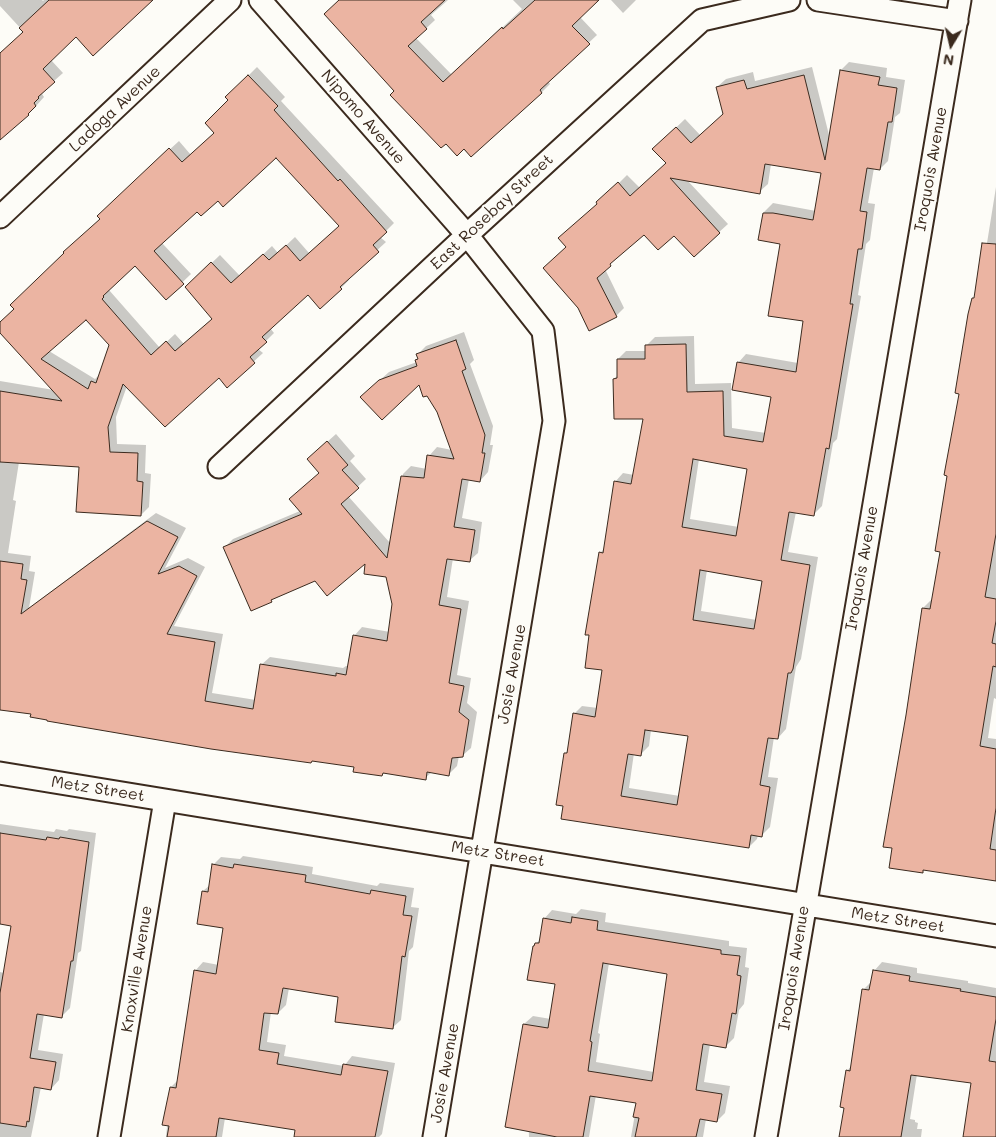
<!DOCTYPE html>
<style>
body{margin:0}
#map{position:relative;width:996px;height:1137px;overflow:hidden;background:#fdfcf7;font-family:Mali,sans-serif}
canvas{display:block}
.north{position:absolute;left:926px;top:20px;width:50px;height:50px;-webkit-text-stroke:4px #fdfcf7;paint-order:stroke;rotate:189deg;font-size:14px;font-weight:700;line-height:20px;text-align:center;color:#3b2a1e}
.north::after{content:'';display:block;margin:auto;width:18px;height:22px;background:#3b2a1e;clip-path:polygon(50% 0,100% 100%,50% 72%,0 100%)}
</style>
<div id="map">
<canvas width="996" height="1137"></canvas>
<div class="north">N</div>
</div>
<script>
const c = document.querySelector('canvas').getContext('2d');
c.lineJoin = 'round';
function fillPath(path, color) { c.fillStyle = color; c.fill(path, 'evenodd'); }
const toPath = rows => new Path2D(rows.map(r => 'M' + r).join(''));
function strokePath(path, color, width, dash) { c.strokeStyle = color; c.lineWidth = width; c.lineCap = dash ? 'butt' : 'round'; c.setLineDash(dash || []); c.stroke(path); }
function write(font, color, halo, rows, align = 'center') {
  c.font = font + ' Mali,sans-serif'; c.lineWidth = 4.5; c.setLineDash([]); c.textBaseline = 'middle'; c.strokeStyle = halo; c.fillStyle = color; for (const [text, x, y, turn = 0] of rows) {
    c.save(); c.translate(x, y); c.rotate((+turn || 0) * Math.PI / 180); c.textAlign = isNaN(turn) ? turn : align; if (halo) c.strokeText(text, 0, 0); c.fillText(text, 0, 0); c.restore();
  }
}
const shadow = toPath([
 [0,0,42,0,43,1,44,0,151,0,76,36,51,60,63,73,46,88,42,94,44,97,36,106,0,140,0,54,24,32,0,6],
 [340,0,448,0,431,15,435,20,416,38,452,75,522,9,513,0,598,0,580,17,597,35,548,81,550,84,542,92,471,156,396,91],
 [611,0,636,0,623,13],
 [849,62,887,68,886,77,905,80,900,113,895,117,888,161,880,169,874,168,868,203,875,204,870,240,866,244,858,295,861,296,837,439,833,443,822,506,814,514,796,512,788,552,818,557,801,659,796,667,786,729,778,738,774,737,768,777,778,778,770,827,762,835,758,835,757,839,749,847,564,805,566,753,568,750,574,714,582,706,598,708,603,669,600,553,605,548,615,482,623,473,634,475,644,418,614,379,618,375,618,359,626,351,647,351,647,345,655,337,694,336,695,384,731,383,732,428,766,433,772,395,738,363,746,354,798,363,805,320,781,243,760,239,764,212,773,203,816,211,822,172,771,164,768,184,759,192,687,180,728,224,694,255,674,234,644,233,605,269,624,308,616,316,567,247,599,203,627,175,640,188,667,163,654,149,685,119,701,136,724,114,717,87,726,79,753,72,755,81,812,67,830,139,841,70],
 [699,459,748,468,739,527,690,519],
 [707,570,763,580,757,620,701,611],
 [651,730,689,735,680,796,629,788,634,753,641,754,649,746],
 [257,67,285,97,281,101,394,223,380,237,386,242,347,278,349,280,341,288,308,293,270,328,274,333,258,349,263,353,227,386,219,376,127,386,116,417,117,444,146,445,145,473,151,474,149,507,141,515,80,466,19,462,13,500,16,501,8,553,31,556,29,571,35,572,29,608,156,513,186,528,165,568,188,558,205,567,174,626,223,634,212,693,256,700,261,665,270,657,343,668,346,666,349,666,354,636,362,627,390,632,393,604,387,576,367,561,315,579,276,596,271,601,225,547,233,539,300,511,320,472,317,451,336,434,355,456,350,461,366,479,348,496,391,544,403,474,411,466,427,469,429,456,437,447,452,450,438,411,419,382,370,389,389,372,417,362,419,358,417,355,426,346,464,332,474,360,470,364,493,426,490,445,493,445,488,472,480,481,469,479,462,518,482,522,478,553,469,561,453,558,447,597,469,601,457,675,471,678,467,703,477,712,471,748,462,756,459,756,457,766,449,774,432,772,425,778,385,772,382,775,356,766,0,709,0,381,54,390,0,331,0,323,101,218,107,207,179,141,191,155,216,132,230,100,227,97],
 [276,157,340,226,309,253,295,237,278,253,272,246,240,276,220,255,195,279,213,318,184,344,175,334,160,348,109,290,135,265,166,298,191,274,162,243,197,211,218,199],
 [86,318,111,345,101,373,95,379,49,351],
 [996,187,996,699,994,698,988,738,996,739,996,881,925,869,922,872,908,715,923,608,931,600,933,600,942,551,973,299,976,296,987,243],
 [0,824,54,832,56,829,67,831,69,829,96,833,81,951,78,953,70,1008,61,1017,44,1014,38,1050,63,1054,59,1080,51,1089,41,1087,31,1137,0,1137,0,972,4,973,12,925,0,923],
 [243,856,313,867,312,874,377,886,380,883,414,888,411,907,419,908,413,947,409,951,401,1020,392,1028,339,996,289,988,286,1005,278,1013,271,1012,267,1042,286,1045,284,1056,344,1066,352,1056,395,1063,382,1134,379,1137,295,1137,297,1129,225,1118,222,1137,166,1137,171,1087,178,1080,195,971,203,962,219,965,225,927,203,891,210,885,213,865,221,857,240,859],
 [581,909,606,913,605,922,729,941,729,946,747,948,745,967,749,968,744,1004,739,1010,734,1038,726,1046,710,1044,704,1082,730,1086,725,1113,717,1121,706,1119,703,1137,631,1137,637,1102,596,1095,589,1137,529,1137,524,1024,533,1016,551,1019,556,983,536,944,541,938,544,919,552,910,576,914],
 [609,963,668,973,654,1072,596,1062,600,1034,598,1033],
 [882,962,917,968,917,973,968,981,968,983,996,988,996,1137,964,1137,972,1082,917,1074,910,1119,915,1120,915,1122,918,1123,917,1129,922,1129,921,1137,841,1137,845,1107,847,1071,852,1065,864,989,872,981,874,971]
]);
const building = toPath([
 [49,0,153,0,93,56,76,37,43,69,55,82,38,97,39,98,34,103,36,106,28,114,29,115,0,140,0,53,23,32,19,28,49,0],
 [339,0,445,0,421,22,427,29,408,46,443,82,502,27,503,29,535,0,599,0,572,26,590,44,540,90,542,93,471,157,464,149,457,156,446,144,441,148,390,95,394,91,324,14,339,0],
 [840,70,880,77,878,85,897,88,892,122,888,122,880,170,867,168,860,211,867,212,862,249,858,249,850,304,853,304,829,449,826,448,814,516,789,512,781,560,810,565,793,669,791,673,788,673,778,739,768,738,760,785,770,787,762,837,751,835,749,848,561,819,563,806,556,805,564,753,567,753,573,713,595,717,602,670,585,668,589,635,585,635,599,552,603,553,614,481,631,484,643,419,614,419,613,379,617,378,617,359,645,359,645,345,686,344,687,392,723,391,724,436,763,442,771,397,732,390,737,362,796,372,803,321,768,316,780,244,758,240,763,213,773,213,813,220,821,173,765,164,760,194,670,178,720,233,694,257,674,236,658,250,644,235,610,264,611,266,597,278,617,317,589,331,578,308,543,268,566,247,558,238,597,204,596,202,618,182,630,196,666,163,652,149,676,127,691,143,723,114,716,87,744,80,747,89,804,75,825,160,840,70],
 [693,459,747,469,736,536,682,527,693,459],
 [700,570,762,581,754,629,693,620,700,570],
 [645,730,688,736,677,805,621,796,628,754,641,756,645,730],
 [248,75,278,106,274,110,338,181,340,179,387,232,373,245,379,252,340,287,342,289,320,309,308,295,262,337,267,342,250,357,255,363,227,388,219,378,165,427,123,384,108,427,110,452,138,453,137,481,143,482,141,516,76,512,79,467,0,462,0,391,62,401,0,333,0,322,14,309,10,305,64,253,63,252,100,219,97,216,169,148,182,162,214,133,205,123,228,100,225,97,248,75],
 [276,158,339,226,300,261,286,245,269,260,263,254,231,283,211,262,185,287,212,319,175,351,166,341,151,355,102,299,104,297,103,296,135,266,166,300,184,284,154,251,197,212,201,216,218,201,223,207,276,158],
 [86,320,109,345,96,383,91,381,88,389,41,359,86,320],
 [982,243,996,244,996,534,985,597,996,599,996,621,992,643,996,644,996,667,993,666,980,746,996,749,996,808,990,849,996,850,996,881,923,870,923,873,889,868,892,848,883,847,906,715,922,608,930,609,940,552,935,551,947,476,944,475,959,394,955,393,968,314,972,298,974,298,982,243],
 [456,340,466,369,462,371,485,435,482,453,485,453,480,482,462,479,454,527,475,530,470,562,447,559,439,605,461,609,449,683,464,686,459,712,469,720,463,757,452,758,449,776,427,772,426,780,383,773,382,776,353,772,354,767,312,761,311,763,211,749,47,721,47,720,30,717,31,714,0,710,0,561,23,564,21,579,27,580,21,614,147,521,178,537,158,574,179,566,197,576,167,634,215,642,205,701,253,709,260,664,336,676,336,673,346,675,353,635,387,641,392,604,386,577,364,574,365,564,327,596,315,581,271,600,272,602,251,611,223,547,302,514,289,499,319,473,307,459,327,441,348,465,342,470,359,488,341,504,387,558,401,476,424,478,427,455,454,459,437,412,427,396,423,397,419,385,382,420,360,397,379,380,417,366,415,360,418,359,416,354,456,340],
 [0,833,46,840,47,837,59,839,60,837,89,842,73,961,71,961,62,1018,37,1014,30,1058,56,1062,51,1090,34,1087,29,1122,27,1121,26,1127,0,1123,0,993,11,926,0,924,0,833],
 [212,864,233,868,234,864,306,875,305,882,370,894,371,890,406,896,403,915,412,916,405,957,402,956,393,1029,335,1022,338,997,283,988,278,1014,264,1013,259,1050,279,1053,277,1064,341,1075,343,1064,388,1071,375,1137,294,1137,295,1130,219,1118,216,1137,167,1137,169,1126,162,1125,170,1087,176,1088,194,970,216,974,223,928,197,924,202,891,208,892,212,864],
 [572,917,598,921,597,930,721,950,721,954,740,956,737,975,741,976,736,1014,732,1013,726,1048,703,1044,696,1090,722,1094,717,1122,700,1119,696,1137,635,1137,639,1118,633,1117,636,1103,590,1096,583,1137,557,1137,505,1127,523,1024,548,1028,555,984,527,980,533,946,534,946,535,943,539,943,543,918,571,923,572,917],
 [603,963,667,974,652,1081,588,1071,592,1042,590,1041,603,963],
 [873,970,910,976,909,981,961,989,960,991,996,997,996,1019,989,1061,996,1062,996,1137,963,1137,971,1083,911,1075,901,1137,839,1137,844,1108,840,1107,846,1070,850,1071,862,989,869,990,873,970]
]);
const minor = toPath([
 [260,0,467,235,543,331,554,421,434,1137],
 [818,0,957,21],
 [0,217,230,0],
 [219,467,467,235,702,20,789,0],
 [0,773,996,936],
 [109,1137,165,800],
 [766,1137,960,0]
]);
const streetNames = [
 ["Ladoga Avenue",115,109,-43],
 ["Nipomo Avenue",363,117,49],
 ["Iroquois Avenue",931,169,-80],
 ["East Rosebay Street",492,212,-43],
 ["Iroquois Avenue",862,568,-80],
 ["Josie Avenue",512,674,-80],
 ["Metz Street",98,789,9],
 ["Metz Street",498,854,9],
 ["Metz Street",898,920,9],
 ["Iroquois Avenue",794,968,-81],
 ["Knoxville Avenue",137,969,-81],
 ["Josie Avenue",445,1073,-80]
];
fillPath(shadow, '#0003');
fillPath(building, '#ebb4a2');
strokePath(building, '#3b2a1e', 1);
strokePath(minor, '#3b2a1e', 25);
strokePath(minor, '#fdfcf7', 21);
write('16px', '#3b2a1e', '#fdfcf7', streetNames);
</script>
